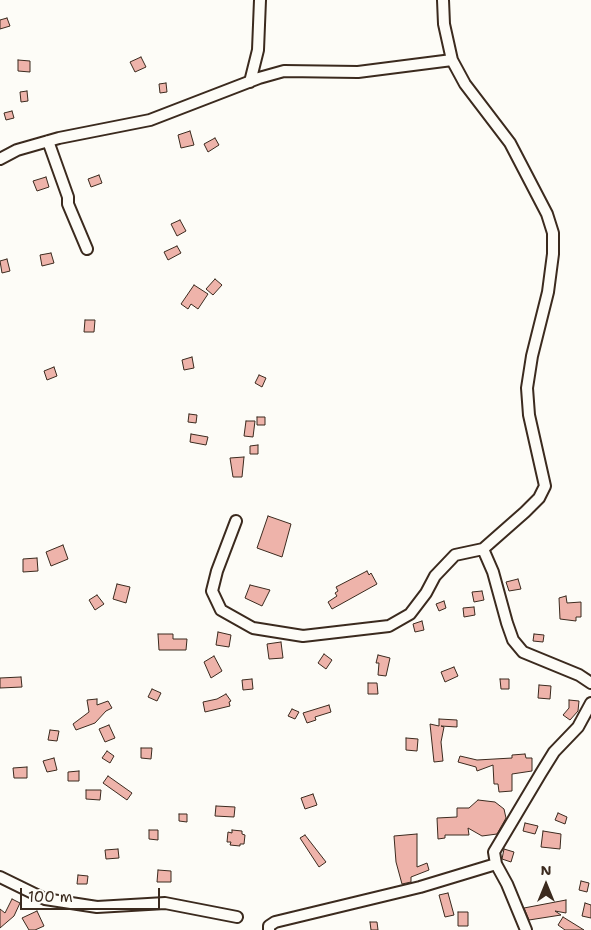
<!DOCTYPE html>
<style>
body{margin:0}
#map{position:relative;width:591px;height:930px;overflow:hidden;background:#fdfcf7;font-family:"Shantell Sans",sans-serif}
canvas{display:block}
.north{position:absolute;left:521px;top:860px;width:50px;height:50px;-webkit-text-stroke:4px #fdfcf7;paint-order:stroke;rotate:0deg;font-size:14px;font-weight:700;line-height:20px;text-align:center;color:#3b2a1e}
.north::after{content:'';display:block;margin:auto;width:18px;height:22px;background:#3b2a1e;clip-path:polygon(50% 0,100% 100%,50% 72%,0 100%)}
.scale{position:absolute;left:20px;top:888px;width:140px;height:22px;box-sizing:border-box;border:2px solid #3b2a1e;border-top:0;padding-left:6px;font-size:15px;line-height:18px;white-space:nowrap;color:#3b2a1e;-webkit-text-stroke:4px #fdfcf7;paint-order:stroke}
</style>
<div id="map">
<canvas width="591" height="930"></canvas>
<div class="north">N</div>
<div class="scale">100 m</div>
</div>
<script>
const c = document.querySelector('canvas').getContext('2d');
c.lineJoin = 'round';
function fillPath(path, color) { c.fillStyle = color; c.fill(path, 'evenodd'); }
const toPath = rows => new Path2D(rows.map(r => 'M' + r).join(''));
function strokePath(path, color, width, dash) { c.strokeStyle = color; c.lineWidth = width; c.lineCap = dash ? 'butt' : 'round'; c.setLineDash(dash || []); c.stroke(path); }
const building = toPath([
 [7,18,10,26,0,29,0,20,7,18],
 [141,57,146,67,135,72,130,62,141,57],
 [18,60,30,61,30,72,18,71,18,60],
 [166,83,167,92,160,93,159,84,166,83],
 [27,91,28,101,21,102,20,92,27,91],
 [12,111,14,118,6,120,4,113,12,111],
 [190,131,194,145,181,148,178,135,190,131],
 [215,138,219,145,208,152,204,144,215,138],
 [99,175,102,183,91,187,88,179,99,175],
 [46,177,49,187,37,191,33,181,46,177],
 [180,220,186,231,177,236,171,224,180,220],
 [177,246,181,253,168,260,164,252,177,246],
 [51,253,54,263,42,266,40,255,51,253],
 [7,259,10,271,2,273,0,261,7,259],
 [215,279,222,285,213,295,206,289,215,279],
 [194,285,208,294,198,309,191,304,188,309,181,304,194,285],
 [85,320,95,320,94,332,84,332,85,320],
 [192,357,194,368,184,370,182,360,192,357],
 [54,367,57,376,47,380,44,371,54,367],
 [259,375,266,378,262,387,255,383,259,375],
 [189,414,197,415,196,423,188,422,189,414],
 [257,417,265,417,265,425,257,425,257,417],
 [246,421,255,421,253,437,244,436,246,421],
 [191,434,208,437,206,445,190,442,191,434],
 [258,445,258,454,250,454,250,446,258,445],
 [244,457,242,477,233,477,230,458,244,457],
 [268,516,291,524,282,557,257,548,268,516],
 [63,545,68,559,51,566,46,552,63,545],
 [37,558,38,571,23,572,23,559,37,558],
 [367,571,369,575,371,573,377,584,332,609,328,602,337,596,335,593,338,591,336,587,367,571],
 [518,579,521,589,509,591,506,582,518,579],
 [117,584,130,587,126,603,113,599,117,584],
 [250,585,270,590,262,606,245,598,250,585],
 [482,591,484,600,474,602,472,592,482,591],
 [97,595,104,604,95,610,89,600,97,595],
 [566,596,567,603,581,602,581,617,576,617,576,621,560,619,559,598,566,596],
 [444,601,446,608,439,611,436,604,444,601],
 [474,607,475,615,464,617,463,608,474,607],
 [422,621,424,630,415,632,413,624,422,621],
 [218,632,231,635,229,647,216,645,218,632],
 [158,634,173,634,173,639,187,639,186,650,159,650,158,634],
 [534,634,544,635,543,642,533,641,534,634],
 [281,642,283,658,269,659,267,644,281,642],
 [324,654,332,660,326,669,318,663,324,654],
 [378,655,390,658,386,676,378,675,379,663,376,663,378,655],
 [214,656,222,671,211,678,204,662,214,656],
 [454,667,458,676,445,682,441,672,454,667],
 [21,677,22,687,0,688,0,678,21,677],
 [252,679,253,689,243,690,242,680,252,679],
 [500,679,509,679,509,689,501,689,500,679],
 [368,683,377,683,378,694,368,694,368,683],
 [539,685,551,686,550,699,538,698,539,685],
 [152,689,161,693,157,701,148,697,152,689],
 [226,694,231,701,229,702,230,706,205,712,203,702,217,699,226,694],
 [97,699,97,705,108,701,112,708,106,711,95,723,76,730,73,724,89,712,87,700,97,699],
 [569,700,579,701,578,711,570,720,563,715,569,708,569,700],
 [329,705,331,712,315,717,316,720,307,723,303,713,329,705],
 [292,709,299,712,295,719,288,716,292,709],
 [439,719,457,720,457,727,441,726,444,727,441,742,443,761,434,762,430,724,439,726,439,719],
 [109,725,115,738,105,742,99,729,109,725],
 [50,730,59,731,57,741,48,740,50,730],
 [406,738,418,739,417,751,406,750,406,738],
 [141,748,152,748,151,759,141,758,141,748],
 [107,751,114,756,110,763,102,758,107,751],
 [525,754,526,758,532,758,532,771,512,774,512,791,499,792,498,784,494,784,493,765,477,771,476,767,458,762,460,756,477,760,512,758,512,755,525,754],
 [54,758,57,770,47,772,43,761,54,758],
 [27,767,27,778,14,778,13,768,27,767],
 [79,771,79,781,68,781,68,772,79,771],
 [108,776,132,793,127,800,103,783,108,776],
 [86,790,101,790,100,800,86,799,86,790],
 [313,794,317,805,305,809,301,798,313,794],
 [478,800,495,802,504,809,506,818,497,834,482,836,468,828,469,835,445,835,445,838,438,839,437,818,457,817,457,808,469,808,478,800],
 [216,806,235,807,234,817,215,816,216,806],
 [558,813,567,817,565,824,555,820,558,813],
 [179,814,187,814,187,822,179,821,179,814],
 [525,823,538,826,535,834,523,831,525,823],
 [149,830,158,830,158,840,149,839,149,830],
 [232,830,242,831,242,834,245,835,244,844,240,844,240,846,230,845,231,842,227,842,228,832,232,833,232,830],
 [543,831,561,834,560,849,541,847,543,831],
 [417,834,417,867,427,863,429,870,411,877,411,882,402,884,396,862,394,836,417,834],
 [305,835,326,862,319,867,300,838,305,835],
 [118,849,119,858,106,859,105,850,118,849],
 [504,849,514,852,511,862,502,859,504,849],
 [158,870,171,871,171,882,157,882,158,870],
 [78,875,88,876,87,884,77,884,78,875],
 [581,881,589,883,587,892,579,890,581,881],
 [448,893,454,915,445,917,439,895,448,893],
 [12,899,20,903,14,916,0,928,0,909,5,913,12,899],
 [566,900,566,913,555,911,561,915,529,920,524,908,566,900],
 [585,903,591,905,591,918,582,916,585,903],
 [37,911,44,926,35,930,29,930,22,918,37,911],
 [458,912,468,912,468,926,458,926,458,912],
 [563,917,584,930,565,930,558,925,563,917],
 [370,922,377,922,378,930,371,930,370,922]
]);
const minor = toPath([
 [443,0,444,24,452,60,465,84,510,143,547,214,553,233,553,254,548,292,532,356,527,388,529,415,545,486,539,498,525,512,483,549,493,572,507,623,513,640,523,652,579,675,591,683],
 [250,82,258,50,260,0],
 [48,141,68,197,68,204,87,249],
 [0,159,17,150,59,138,150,120,259,78,284,71,358,72,452,60],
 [236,521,217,571,212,591,221,610,253,628,303,636,389,626,410,614,426,593,435,576,455,555,483,549],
 [0,877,45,899,97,907,165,903,237,917],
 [269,930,269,926,275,922,420,887,496,864],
 [526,930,507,884,496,864,494,852,541,773,554,752,578,727,591,703]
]);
fillPath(building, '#eeb3aa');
strokePath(building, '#3b2a1e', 1);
strokePath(minor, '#3b2a1e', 14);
strokePath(minor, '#fdfcf7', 10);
</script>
